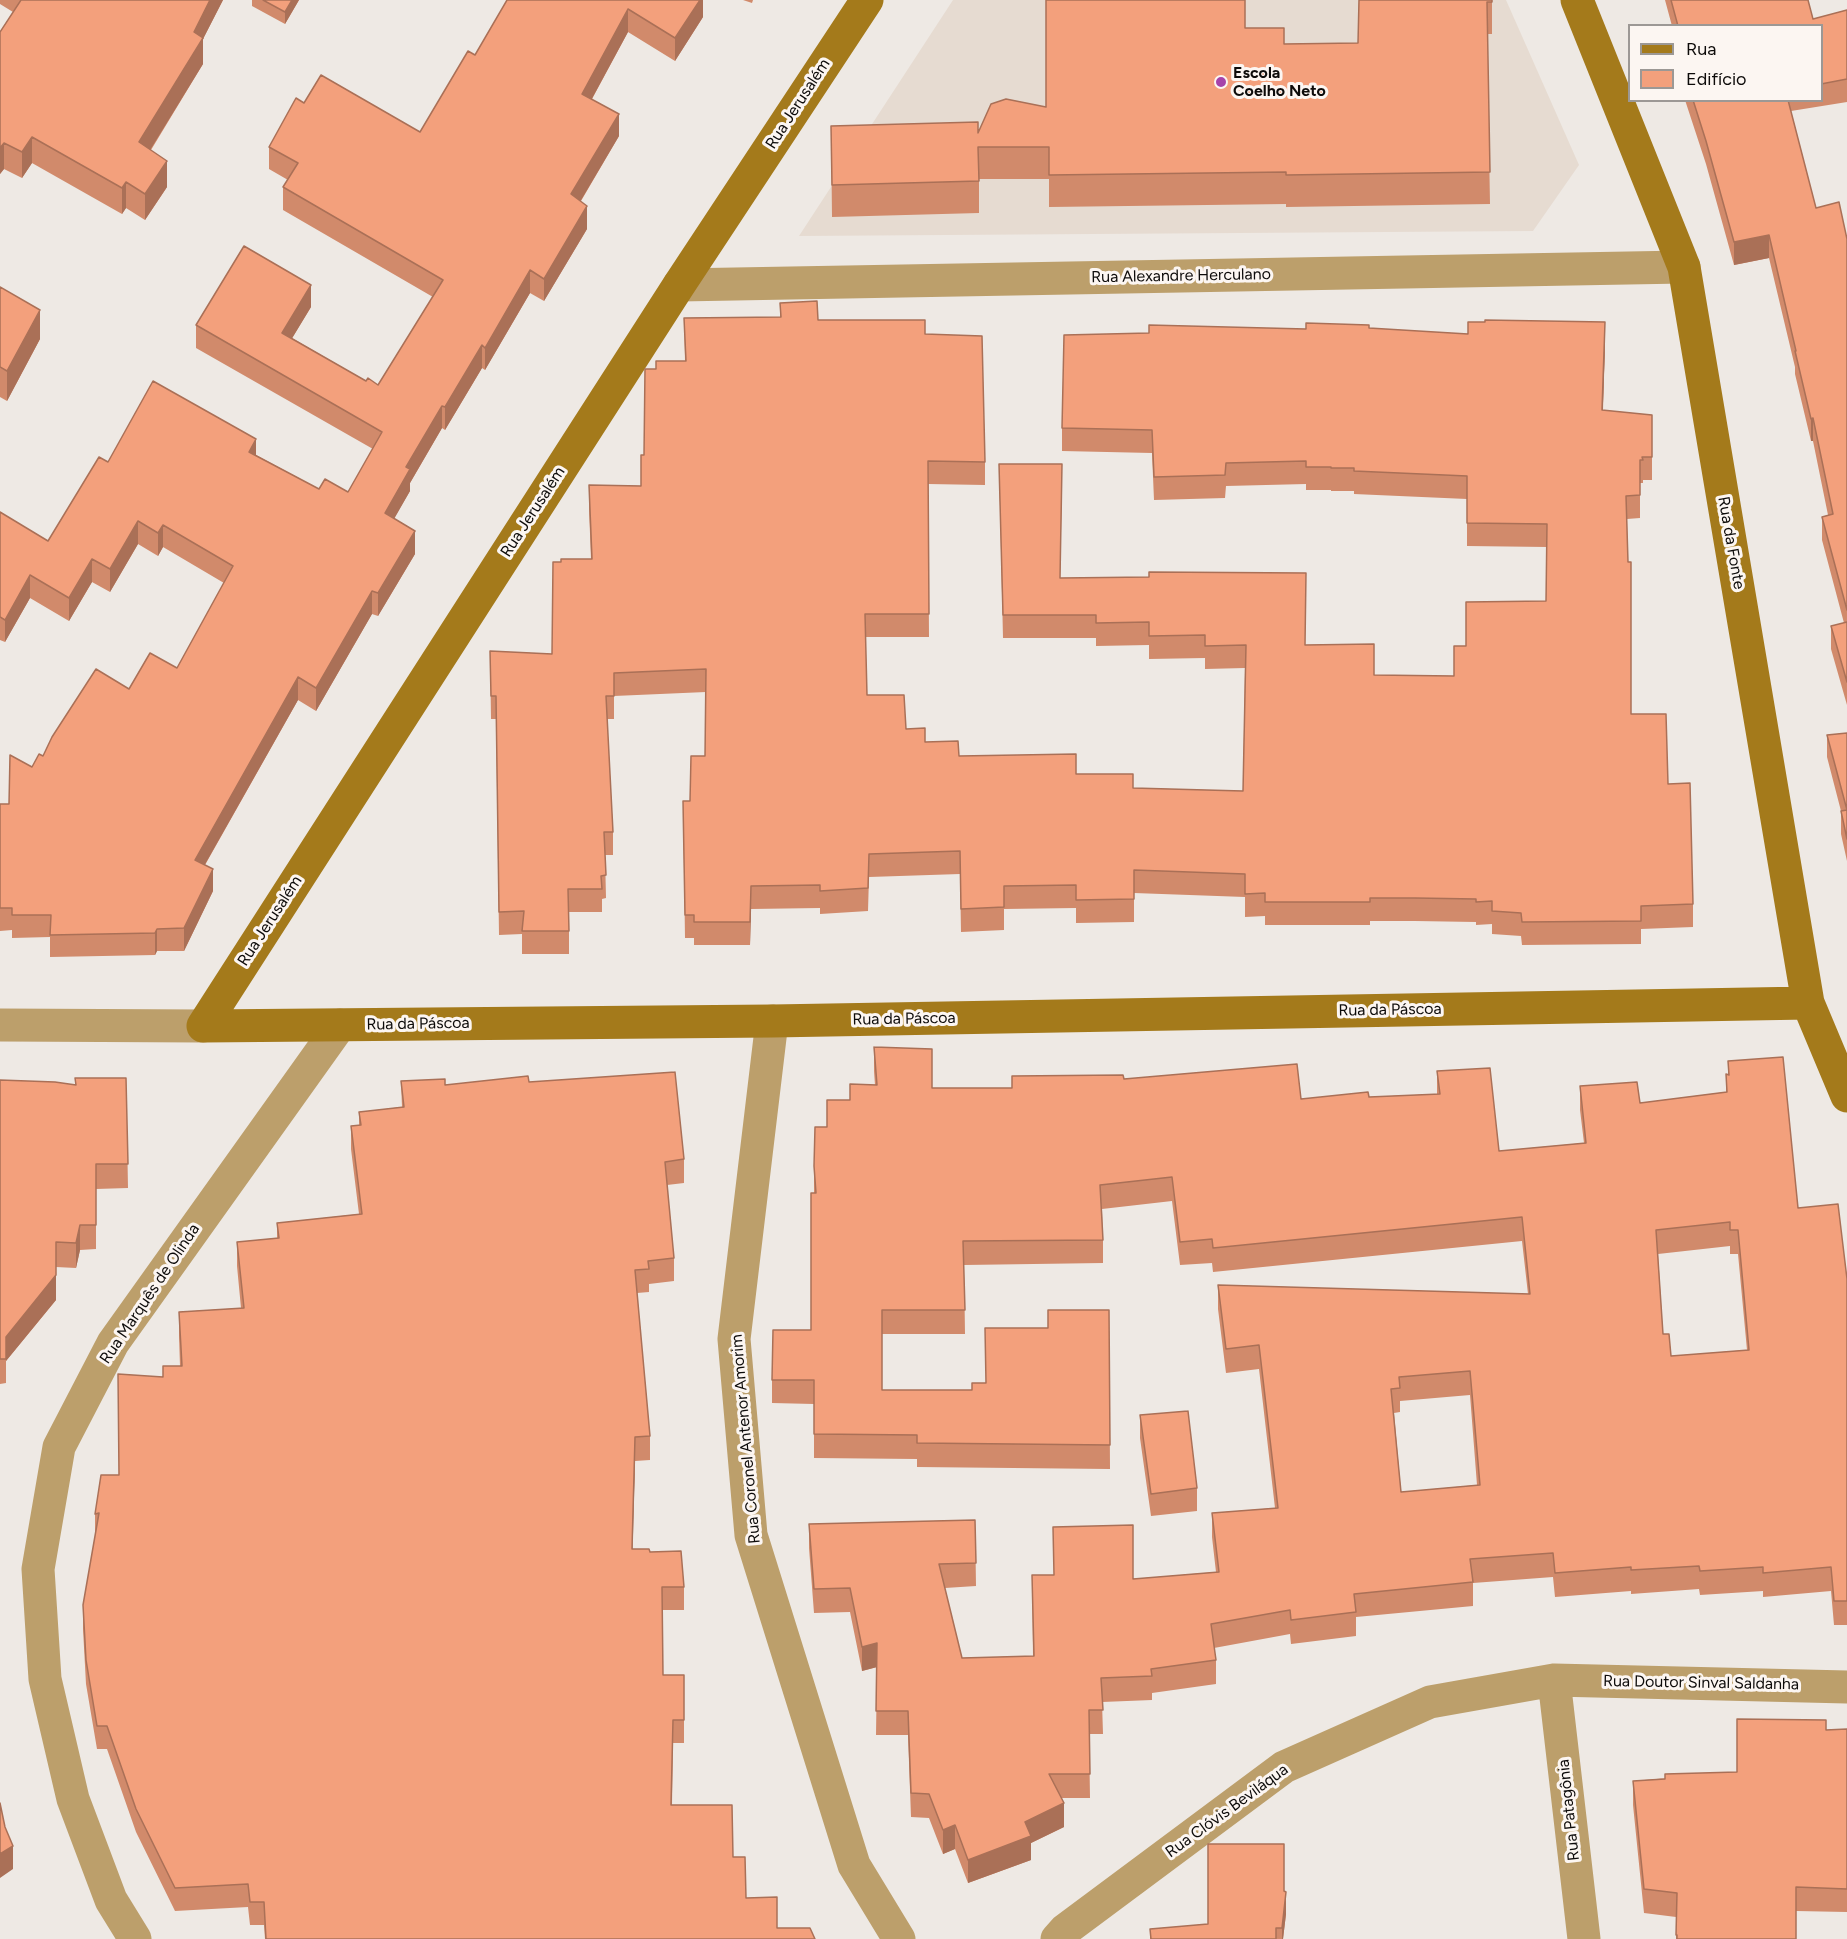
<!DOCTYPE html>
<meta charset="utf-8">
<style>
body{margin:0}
#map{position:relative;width:1847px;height:1939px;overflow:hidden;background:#eee9e4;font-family:Figtree,sans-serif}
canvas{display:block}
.legend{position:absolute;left:1628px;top:24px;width:195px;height:78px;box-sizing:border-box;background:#fcf6f2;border:2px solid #9c9895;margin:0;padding:8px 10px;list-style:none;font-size:18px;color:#0d0b0a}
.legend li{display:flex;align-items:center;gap:12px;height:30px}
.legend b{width:30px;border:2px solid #9c9895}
</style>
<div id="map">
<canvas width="1847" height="1939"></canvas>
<ul class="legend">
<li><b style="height:8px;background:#a47a1b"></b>Rua</li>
<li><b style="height:16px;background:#f3a07c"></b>Edifício</li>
</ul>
</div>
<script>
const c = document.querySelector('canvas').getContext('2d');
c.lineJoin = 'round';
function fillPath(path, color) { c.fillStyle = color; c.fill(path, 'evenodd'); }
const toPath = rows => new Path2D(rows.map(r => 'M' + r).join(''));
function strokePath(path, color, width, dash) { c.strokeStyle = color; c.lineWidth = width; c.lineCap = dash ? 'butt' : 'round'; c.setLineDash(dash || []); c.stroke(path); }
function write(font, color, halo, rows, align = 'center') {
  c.font = font + ' Figtree,sans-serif'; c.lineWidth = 6; c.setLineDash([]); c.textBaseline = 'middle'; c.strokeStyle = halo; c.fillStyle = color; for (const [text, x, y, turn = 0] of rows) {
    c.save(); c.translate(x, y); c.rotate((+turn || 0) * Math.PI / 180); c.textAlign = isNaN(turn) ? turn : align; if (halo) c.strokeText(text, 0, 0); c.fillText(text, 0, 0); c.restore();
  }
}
const built = toPath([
 [953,0,1506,0,1579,165,1533,231,799,236]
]);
const street = toPath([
 [679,285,1684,267],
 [772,1021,734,1339,751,1535,854,1865,899,1939],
 [0,1025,203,1026],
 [1554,1680,1584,1939],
 [135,1939,111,1900,73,1799,45,1679,38,1569,59,1447,113,1343,340,1025],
 [1057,1939,1065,1930,1284,1767,1430,1702,1554,1680,1847,1687]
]);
const secondary = toPath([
 [1577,0,1684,267,1808,1003,1847,1096],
 [203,1026,772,1021,1808,1003],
 [203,1026,679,285,867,0]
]);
const wall = toPath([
 [0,0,223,0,203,39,203,64,151,150,167,187,145,220,126,208,122,214,32,163,22,178,4,169,0,174,0,32,13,12,0,4],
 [252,0,299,0,285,24,252,6],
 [507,0,703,0,703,17,675,61,628,32,592,99,619,136,581,201,587,229,544,301,530,293,485,370,482,368,445,430,442,428,410,483,410,491,394,518,415,554,378,616,372,614,316,711,298,700,205,865,213,891,184,951,157,951,155,955,50,957,50,937,12,938,12,930,0,931,0,804,9,804,32,767,43,756,129,689,177,668,224,583,163,547,158,556,138,544,110,592,92,582,69,621,30,598,5,642,0,640,0,512,48,541,108,462,256,455,319,489,348,492,373,449,196,348,196,325,311,307,292,338,366,381,378,385,433,297,283,210,283,187,288,180,269,169,269,147,304,103,420,132,475,55],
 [743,0,753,0,752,3],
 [1492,0,1492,34,1487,34,1490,204,1286,207,1286,204,1049,207,1049,179,979,179,979,213,832,217,831,126,978,133,1046,107,1245,28,1284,44,1358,43],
 [1665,0,1808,0,1813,19,1847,10,1847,102,1791,111,1816,208,1847,239,1847,705,1831,649,1831,626,1844,623,1822,540,1822,517,1828,515,1813,441,1811,441,1795,374,1795,367,1769,258,1734,265,1706,164,1685,100,1821,100,1821,26,1672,26],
 [0,287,40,339,7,401,0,397],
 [780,303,818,320,925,334,985,462,985,485,928,484,929,637,865,637,867,695,906,729,925,742,959,756,1076,774,1133,788,1243,791,1245,668,1205,669,1205,658,1149,659,1149,645,1096,646,1096,638,1003,638,999,464,1062,487,1060,578,1305,645,1374,675,1454,676,1466,646,1546,601,1547,547,1467,546,1467,499,1354,494,1354,491,1331,491,1331,490,1306,490,1306,484,1226,486,1225,498,1154,500,1152,453,1062,451,1062,428,1306,329,1369,328,1605,345,1603,410,1652,415,1652,480,1643,480,1643,483,1640,483,1640,518,1627,519,1631,714,1668,784,1693,904,1693,927,1641,929,1641,944,1522,945,1521,936,1492,934,1492,924,1476,925,1476,922,1415,921,1370,921,1370,925,1265,925,1265,916,1245,917,1245,897,1134,893,1134,922,1076,923,1076,908,1004,909,1004,930,961,932,960,874,869,877,868,911,820,914,820,908,751,909,750,945,694,945,694,938,685,938,683,801,690,801,705,756,706,692,614,696,614,719,607,719,613,832,613,855,605,855,606,898,602,899,602,912,569,912,569,954,522,954,522,934,499,935,496,719,491,719,490,651,552,654,561,562,591,559,589,508,589,485,641,486,656,369,685,361,684,318,780,317],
 [1847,733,1847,861,1841,834,1841,811,1827,757,1827,735],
 [874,1047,932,1088,1012,1088,1124,1079,1301,1099,1369,1097,1437,1094,1437,1071,1499,1151,1584,1143,1580,1110,1580,1086,1640,1103,1726,1092,1726,1074,1728,1075,1728,1061,1798,1208,1847,1279,1847,1625,1834,1625,1831,1591,1763,1597,1763,1591,1700,1595,1699,1589,1631,1594,1631,1591,1555,1597,1553,1577,1473,1583,1473,1606,1356,1617,1356,1636,1291,1644,1290,1634,1214,1648,1216,1660,1216,1684,1152,1693,1152,1700,1102,1702,1103,1734,1089,1734,1090,1798,1062,1798,1064,1827,1031,1843,1031,1860,968,1883,955,1849,943,1854,929,1818,911,1817,908,1735,876,1735,877,1667,862,1671,850,1612,814,1613,809,1548,809,1524,975,1520,976,1586,945,1588,962,1658,1033,1656,1032,1575,1133,1579,1216,1572,1212,1537,1212,1513,1275,1508,1259,1369,1226,1373,1218,1309,1218,1285,1528,1294,1522,1241,1213,1272,1212,1263,1180,1265,1172,1201,1102,1209,1103,1240,1103,1263,964,1265,965,1334,882,1334,882,1390,972,1390,985,1383,1048,1328,1109,1310,1110,1469,917,1467,917,1459,814,1458,814,1404,772,1403,772,1380,811,1330,814,1193,814,1166,827,1127,850,1100,875,1085,874,1071],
 [1730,1246,1730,1254,1738,1254,1747,1350,1671,1356,1663,1334,1658,1254],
 [1470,1395,1477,1485,1401,1492,1394,1413,1400,1412,1400,1401],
 [75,1078,126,1078,128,1188,96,1189,96,1249,80,1250,76,1268,56,1267,56,1300,6,1361,6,1383,0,1384,0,1080,75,1085],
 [401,1081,445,1085,529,1082,684,1159,684,1183,667,1185,674,1258,674,1281,649,1284,649,1292,637,1293,650,1436,650,1460,635,1461,632,1549,650,1552,684,1587,684,1610,662,1610,663,1675,684,1675,684,1743,673,1743,672,1805,733,1857,746,1898,777,1928,815,1939,265,1939,264,1925,250,1925,248,1907,175,1911,136,1832,107,1749,97,1749,86,1684,83,1629,83,1605,95,1537,95,1514,119,1475,163,1377,180,1366,179,1336,179,1312,241,1308,237,1266,237,1242,277,1238,277,1223,359,1214,351,1149,351,1126,359,1125,359,1112,402,1107],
 [1140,1415,1197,1488,1197,1511,1151,1516,1140,1438],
 [1847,1729,1847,1912,1796,1911,1796,1939,1676,1939,1676,1917,1644,1913,1633,1805,1633,1781,1737,1772,1826,1730],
 [1284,1891,1286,1914,1283,1939,1150,1939,1150,1929,1208,1924]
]);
const shadedWall = toPath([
 [210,0,223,0,203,39,203,64,139,168,139,142],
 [292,0,299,0,285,24,285,12],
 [700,0,703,0,703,17,675,61,675,38],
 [628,9,628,32,582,117,582,94],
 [619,114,619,136,571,217,571,194],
 [32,137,32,163,22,178,22,152],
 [4,143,4,169,0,174,0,148],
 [167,161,167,187,145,220,145,194],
 [126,182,126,208,122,214,122,188],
 [587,206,587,229,544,301,544,279],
 [1769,235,1769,258,1734,265,1734,242],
 [530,270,530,293,485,370,485,348],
 [311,285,311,307,282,355,282,333],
 [40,310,40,339,7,401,7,371],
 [1605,322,1605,345,1602,433,1602,410],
 [482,345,482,368,445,430,445,407],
 [442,406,442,428,410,483,410,491,385,535,385,513,406,467],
 [1813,418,1813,441,1811,441,1811,419],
 [256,439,256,462,249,452],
 [138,521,138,544,110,592,110,569],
 [163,525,163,547,158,556,158,533],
 [415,531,415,554,378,616,378,593],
 [92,559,92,582,69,621,69,598],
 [30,575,30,598,5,642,5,620],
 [372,591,372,614,316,711,316,688],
 [298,677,298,700,195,882,195,860],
 [213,869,213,891,184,951,184,928],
 [751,886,751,909,750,945,750,922],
 [157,929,157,951,155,955,155,933],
 [80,1225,80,1250,76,1268,76,1243],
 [56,1275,56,1300,6,1361,6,1383,6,1337],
 [635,1437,635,1461,632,1572,632,1549],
 [877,1643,877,1667,862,1671,862,1647],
 [1064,1803,1064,1827,1031,1843,1031,1860,968,1883,968,1860,1025,1822],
 [955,1825,955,1849,943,1854,943,1830],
 [13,1846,13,1869,0,1878,0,1854],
 [1286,1892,1286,1914,1283,1939,1282,1939,1282,1928]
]);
const building = toPath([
 [21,0,210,0,194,32,203,38,139,142,167,161,145,194,126,182,122,188,32,137,22,152,4,143,0,148,0,32,21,0],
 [263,0,292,0,285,12,263,0],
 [507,0,700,0,675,38,628,9,582,94,619,114,571,194,587,206,544,279,530,270,485,348,482,345,445,407,442,406,406,467,410,469,385,513,415,531,378,593,372,591,316,688,298,677,195,860,213,869,184,928,157,929,155,933,50,935,51,915,12,915,12,908,0,908,0,804,9,804,10,755,32,767,39,754,43,756,52,737,96,669,129,689,150,653,177,668,233,566,163,525,158,533,138,521,110,569,92,559,69,598,30,575,5,620,0,617,0,512,48,541,99,457,108,462,153,381,256,439,249,452,319,489,325,479,348,492,382,432,196,325,244,246,311,285,282,333,366,381,368,378,378,385,443,280,283,187,298,163,269,147,296,98,304,103,321,75,420,132,468,51,475,55,507,0],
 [1046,0,1245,0,1245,28,1284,28,1284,44,1358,43,1359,0,1492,0,1492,2,1487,2,1490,172,1286,175,1286,172,1049,175,1049,147,978,147,979,181,832,185,831,126,978,122,978,133,991,104,1006,99,1046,107,1046,0],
 [1671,0,1808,0,1813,19,1847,10,1847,79,1821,84,1821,26,1678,26,1671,0],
 [1693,100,1788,100,1816,208,1839,202,1847,239,1847,610,1822,517,1833,514,1813,418,1811,419,1795,351,1796,351,1769,235,1734,242,1706,141,1693,100],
 [0,287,40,310,7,371,0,367,0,287],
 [817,301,818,320,925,320,925,334,982,336,985,462,928,461,929,614,865,614,867,695,904,695,906,729,925,728,925,742,958,741,959,756,1076,754,1076,774,1133,774,1133,788,1243,791,1246,645,1205,646,1205,635,1149,636,1149,622,1096,623,1096,615,1003,615,999,464,1062,464,1060,578,1149,577,1149,572,1306,573,1305,645,1374,644,1374,675,1454,676,1454,646,1466,646,1466,602,1546,601,1547,524,1467,523,1467,476,1354,471,1354,468,1331,468,1331,467,1306,467,1306,461,1226,463,1225,475,1154,477,1152,430,1062,428,1064,335,1149,333,1149,325,1306,329,1306,323,1369,325,1369,328,1468,334,1468,322,1485,322,1485,320,1605,322,1602,410,1652,415,1652,457,1642,457,1643,460,1640,460,1640,495,1626,496,1628,562,1631,562,1631,714,1666,714,1668,784,1690,783,1693,904,1641,906,1641,921,1522,922,1521,913,1492,911,1492,901,1476,902,1476,899,1415,898,1370,898,1370,902,1265,902,1265,893,1245,894,1245,874,1134,870,1134,899,1076,900,1076,885,1004,886,1004,907,961,909,960,851,869,854,868,888,820,891,820,885,751,886,750,922,694,922,694,915,685,915,683,801,690,801,691,756,705,756,706,669,614,673,614,696,606,696,613,832,604,832,606,875,601,876,602,889,568,889,569,931,522,931,524,911,499,912,496,696,491,696,490,651,552,654,553,562,561,562,561,559,592,559,589,485,641,486,641,455,644,455,645,369,656,369,656,361,686,361,684,318,781,317,780,303,817,301],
 [1847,622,1847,682,1831,626,1847,622],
 [1847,733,1847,839,1841,811,1847,810,1827,735,1847,733],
 [874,1047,932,1049,932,1088,1012,1088,1012,1076,1123,1075,1124,1079,1297,1064,1301,1099,1368,1092,1369,1097,1440,1094,1437,1071,1490,1068,1499,1151,1586,1143,1580,1086,1637,1082,1640,1103,1727,1092,1726,1074,1729,1075,1728,1061,1783,1057,1798,1208,1838,1204,1847,1279,1847,1601,1834,1601,1831,1567,1763,1573,1763,1567,1700,1571,1699,1566,1631,1570,1631,1567,1555,1573,1553,1553,1470,1559,1473,1582,1354,1594,1356,1612,1291,1620,1290,1610,1211,1624,1216,1660,1151,1669,1152,1676,1101,1678,1103,1710,1089,1710,1090,1774,1049,1774,1064,1803,1025,1822,1031,1836,968,1860,955,1825,943,1830,929,1794,911,1793,908,1711,876,1711,877,1643,862,1647,850,1588,814,1589,809,1524,975,1520,976,1563,939,1564,962,1658,1034,1656,1032,1575,1054,1575,1053,1527,1133,1525,1133,1579,1219,1572,1212,1513,1278,1508,1259,1345,1226,1349,1218,1285,1530,1294,1522,1217,1213,1248,1212,1239,1180,1242,1172,1177,1100,1185,1103,1240,963,1241,965,1310,882,1310,882,1390,972,1390,972,1383,986,1383,985,1328,1048,1328,1048,1310,1109,1310,1110,1445,917,1443,917,1435,814,1434,814,1380,772,1380,773,1330,811,1330,811,1193,816,1193,814,1166,815,1127,827,1127,827,1100,850,1100,850,1084,877,1085,874,1047],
 [1730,1222,1730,1230,1738,1230,1749,1350,1671,1356,1669,1334,1663,1334,1656,1230,1730,1222],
 [1470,1371,1480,1485,1401,1492,1391,1389,1400,1388,1399,1377,1470,1371],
 [675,1072,684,1159,665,1162,674,1258,648,1261,649,1269,635,1270,650,1436,635,1437,632,1549,649,1549,650,1552,681,1551,684,1587,662,1587,663,1675,684,1675,684,1720,673,1720,671,1805,732,1805,733,1857,745,1857,746,1898,777,1897,777,1928,810,1928,815,1939,266,1939,264,1902,250,1902,248,1884,175,1888,136,1809,107,1726,97,1726,86,1660,83,1605,99,1513,95,1514,101,1475,119,1475,118,1374,163,1377,163,1366,182,1366,179,1312,244,1308,237,1242,279,1238,277,1223,362,1214,351,1126,361,1125,359,1112,404,1107,401,1081,445,1079,445,1085,528,1076,529,1082,675,1072],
 [75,1078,126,1078,128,1164,96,1164,96,1225,80,1225,76,1243,56,1242,56,1275,6,1337,6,1359,0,1359,0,1080,55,1082,76,1085,75,1078],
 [1188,1411,1197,1488,1151,1494,1140,1415,1188,1411],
 [1737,1719,1826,1720,1826,1730,1847,1729,1847,1889,1796,1887,1796,1939,1677,1939,1677,1935,1676,1935,1677,1893,1644,1889,1633,1781,1665,1779,1665,1774,1737,1772,1737,1719],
 [0,1803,5,1827,13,1846,0,1854,0,1803],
 [1208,1844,1284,1844,1284,1891,1286,1892,1282,1928,1276,1928,1276,1939,1151,1939,1150,1929,1208,1924,1208,1844]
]);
const markers = [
 [1221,82,6,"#a643aa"]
];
const poiNames = [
 ["Escola",1233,73],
 ["Coelho Neto",1233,91]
];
const streetNames = [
 ["Rua Jerusalém",798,104,-57],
 ["Rua Alexandre Herculano",1181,276,-1],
 ["Rua Jerusalém",533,512,-57],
 ["Rua da Fonte",1731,543,80],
 ["Rua Jerusalém",270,921,-57],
 ["Rua da Páscoa",1390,1010,-1],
 ["Rua da Páscoa",904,1019,-1],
 ["Rua da Páscoa",418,1024,-1],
 ["Rua Marquês de Olinda",150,1294,-56],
 ["Rua Coronel Antenor Amorim",746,1439,-95],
 ["Rua Doutor Sinval Saldanha",1701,1683,1],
 ["Rua Patagônia",1569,1810,-96],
 ["Rua Clóvis Beviláqua",1227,1811,-36]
];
fillPath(built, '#e6dbd1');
strokePath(street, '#bc9f6b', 33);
strokePath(secondary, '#a47a1b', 33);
fillPath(wall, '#d18a6b');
fillPath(shadedWall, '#aa7057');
fillPath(building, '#f3a07c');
strokePath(building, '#aa7057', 1.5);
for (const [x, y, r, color] of markers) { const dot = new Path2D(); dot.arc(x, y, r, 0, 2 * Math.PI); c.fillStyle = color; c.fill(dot); strokePath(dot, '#fcf6f2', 2); }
write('bold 16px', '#0d0b0a', '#fcf6f2', poiNames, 'left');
write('16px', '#0d0b0a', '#fcf6f2', streetNames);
</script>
